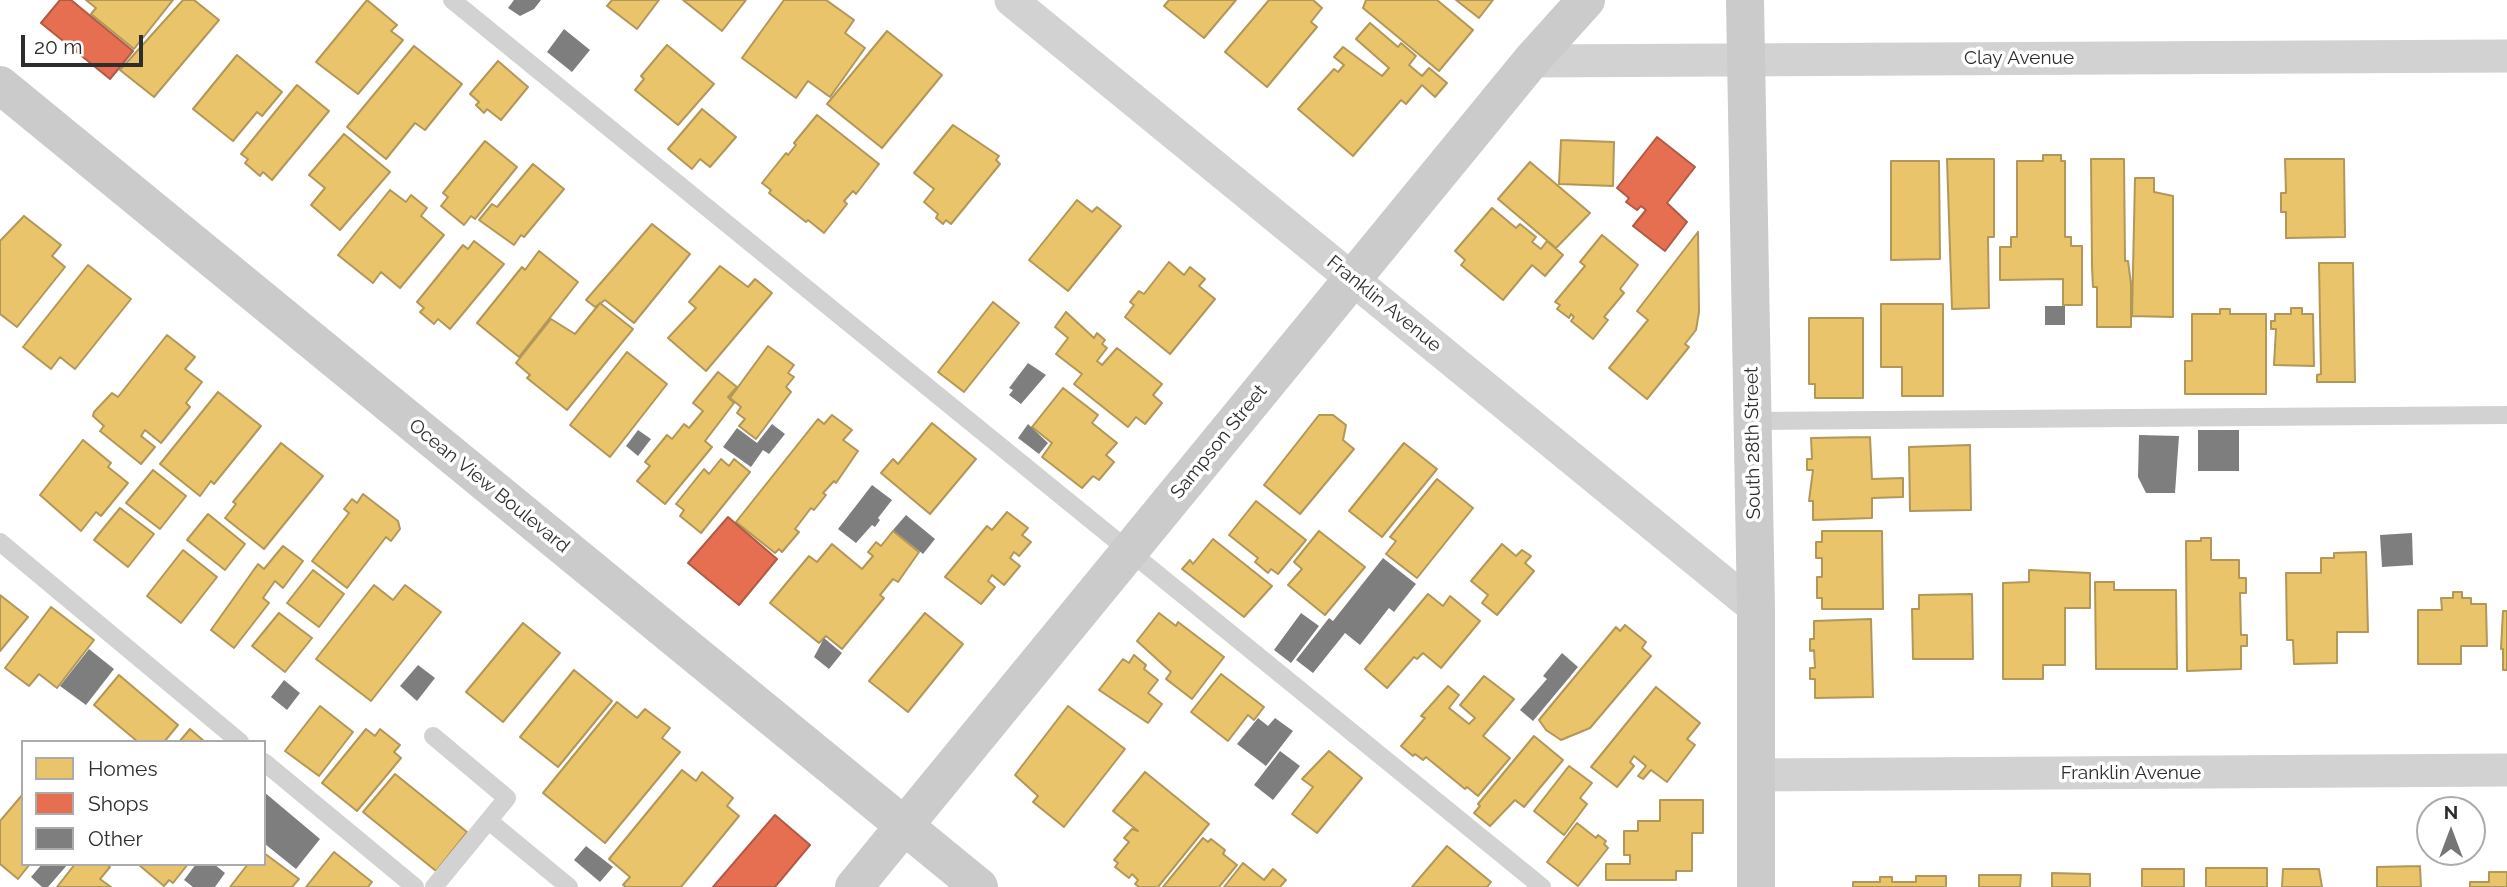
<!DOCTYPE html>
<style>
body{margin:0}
#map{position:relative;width:2507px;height:887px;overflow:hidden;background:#fff;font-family:Raleway,sans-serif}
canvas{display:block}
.legend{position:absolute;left:21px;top:740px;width:245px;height:126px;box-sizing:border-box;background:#fff;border:2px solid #ababab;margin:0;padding:9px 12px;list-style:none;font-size:21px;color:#2d2d2d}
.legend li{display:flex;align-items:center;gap:14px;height:35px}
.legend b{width:35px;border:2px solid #ababab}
.north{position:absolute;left:2416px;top:796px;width:70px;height:70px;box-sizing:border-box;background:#fff;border:2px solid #ababab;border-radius:50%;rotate:0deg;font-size:19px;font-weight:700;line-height:28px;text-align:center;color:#2d2d2d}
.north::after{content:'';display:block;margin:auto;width:24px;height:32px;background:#767676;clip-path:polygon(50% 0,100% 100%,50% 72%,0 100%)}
.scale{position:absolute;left:21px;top:35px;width:122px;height:32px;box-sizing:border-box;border:4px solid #2d2d2d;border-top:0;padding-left:9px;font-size:21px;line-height:24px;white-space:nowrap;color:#2d2d2d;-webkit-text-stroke:5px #fff;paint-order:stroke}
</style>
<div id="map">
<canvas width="2507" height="887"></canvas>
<ul class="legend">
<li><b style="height:19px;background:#e9c46a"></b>Homes</li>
<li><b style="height:19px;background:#e76f51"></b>Shops</li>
<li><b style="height:19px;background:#7e7e7e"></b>Other</li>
</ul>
<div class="north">N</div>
<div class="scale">20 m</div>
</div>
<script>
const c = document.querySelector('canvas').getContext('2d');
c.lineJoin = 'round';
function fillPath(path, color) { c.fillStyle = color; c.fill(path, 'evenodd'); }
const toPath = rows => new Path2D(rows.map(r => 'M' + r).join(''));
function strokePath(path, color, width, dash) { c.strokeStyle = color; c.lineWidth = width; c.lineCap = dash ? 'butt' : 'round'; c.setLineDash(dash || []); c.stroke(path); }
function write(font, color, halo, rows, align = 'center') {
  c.font = font + ' Raleway,sans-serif'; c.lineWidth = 7; c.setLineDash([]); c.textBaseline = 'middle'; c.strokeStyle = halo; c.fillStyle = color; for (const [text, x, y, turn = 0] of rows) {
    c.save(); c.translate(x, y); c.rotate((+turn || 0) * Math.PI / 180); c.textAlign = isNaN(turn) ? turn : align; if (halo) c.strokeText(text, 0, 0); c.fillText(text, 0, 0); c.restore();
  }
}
const homes = toPath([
 [86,0,173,0,134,49,91,14,96,8,86,0],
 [183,0,194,0,219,20,154,97,120,70,183,0],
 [367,0,397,25,391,31,403,40,358,94,316,62,367,0],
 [612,0,659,0,637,29,607,6,612,0],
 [683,0,746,0,722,31,683,0],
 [784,0,826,0,854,20,845,33,865,48,830,97,808,81,796,98,742,58,784,0],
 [1169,0,1236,0,1204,38,1164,6,1169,0],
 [1269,0,1313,0,1322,8,1311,22,1317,27,1267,87,1225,52,1269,0],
 [1366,0,1437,0,1473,30,1439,71,1363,8,1366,0],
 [1456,0,1493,0,1479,18,1456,0],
 [1370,23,1398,47,1401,43,1416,56,1409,65,1422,76,1429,68,1447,83,1435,97,1422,85,1406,104,1401,100,1353,156,1298,109,1334,69,1338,72,1344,65,1334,57,1343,47,1382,76,1389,68,1356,39,1370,23],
 [887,31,942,75,882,148,827,104,887,31],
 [667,45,714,84,678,125,635,90,644,79,641,76,667,45],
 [414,46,462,84,425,130,415,123,386,159,347,127,414,46],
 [237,55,282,92,262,116,257,112,233,141,193,109,237,55],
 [498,61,528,87,501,120,487,109,484,113,476,105,479,102,470,94,498,61],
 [297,85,329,111,272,180,263,172,260,176,245,163,248,159,241,154,297,85],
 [702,109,736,137,710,167,700,159,692,169,668,149,702,109],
 [817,115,879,164,856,194,853,191,844,201,847,204,824,233,808,220,806,222,769,193,771,190,762,183,786,153,788,155,796,145,794,143,817,115],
 [953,125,999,156,996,160,1000,164,951,224,946,220,943,224,936,218,938,214,924,202,934,189,914,173,953,125],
 [344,134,390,172,340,230,311,205,325,188,309,175,344,134],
 [1561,140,1614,142,1613,186,1559,184,1561,140],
 [485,141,517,167,475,219,471,216,464,225,441,206,448,197,443,193,485,141],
 [2043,155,2061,155,2061,161,2065,161,2065,237,2071,237,2071,246,2082,246,2082,305,2063,305,2063,279,2000,280,2000,247,2011,247,2011,237,2017,237,2017,161,2043,161,2043,155],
 [1947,159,1994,159,1994,237,1988,237,1989,308,1952,309,1947,159],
 [2091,159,2124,159,2125,261,2128,261,2131,284,2131,327,2097,327,2097,287,2093,287,2092,267,2091,159],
 [2285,159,2344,159,2345,237,2286,238,2286,212,2281,212,2281,193,2286,193,2285,159],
 [1891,161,1939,161,1940,259,1891,260,1891,161],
 [1530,162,1590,213,1556,248,1498,199,1530,162],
 [533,164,564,189,524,237,521,235,514,245,479,220,492,204,497,207,533,164],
 [2135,178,2154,178,2154,192,2173,196,2173,317,2132,316,2135,178],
 [390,190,406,202,411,195,427,208,421,216,444,235,400,288,381,272,373,283,338,255,390,190],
 [1077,200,1092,212,1097,207,1121,226,1068,291,1029,260,1077,200],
 [1492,208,1516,228,1520,224,1536,237,1532,242,1541,249,1547,241,1563,255,1545,276,1532,265,1503,300,1461,265,1465,260,1455,251,1492,208],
 [24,216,61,245,52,256,65,267,17,327,0,314,0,241,24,216],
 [652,224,690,254,634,323,605,300,595,307,586,300,652,224],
 [1698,232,1699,312,1696,330,1685,344,1689,347,1647,399,1609,368,1648,320,1637,311,1698,232],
 [1602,235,1638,265,1620,289,1624,293,1604,317,1608,320,1593,339,1571,321,1574,317,1571,314,1569,318,1557,309,1560,305,1555,302,1585,266,1580,262,1602,235],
 [474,241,504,264,450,329,438,319,434,324,420,312,424,308,417,302,463,245,468,249,474,241],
 [539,251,578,282,519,357,477,323,522,267,525,270,539,251],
 [1169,262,1184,275,1190,267,1205,279,1199,286,1215,299,1170,354,1125,317,1134,305,1130,302,1139,291,1144,294,1169,262],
 [2319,263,2353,263,2355,382,2317,382,2317,375,2321,374,2319,263],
 [88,265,131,299,75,369,60,357,51,369,23,347,88,265],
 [720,266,748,287,755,279,772,293,706,371,668,338,696,308,689,302,720,266],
 [993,302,1019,323,964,392,938,372,993,302],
 [600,303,633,329,567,410,527,378,530,375,516,363,551,319,575,334,600,303],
 [1881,304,1943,304,1943,396,1902,396,1902,367,1881,367,1881,304],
 [2291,308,2302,308,2302,314,2313,314,2314,366,2274,365,2276,329,2271,329,2271,321,2275,321,2275,314,2291,314,2291,308],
 [2220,309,2230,309,2230,314,2266,314,2266,394,2185,394,2185,361,2192,361,2192,314,2220,314,2220,309],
 [1066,312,1094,338,1097,333,1105,340,1102,344,1107,348,1097,361,1102,365,1117,348,1162,384,1153,395,1162,403,1145,424,1136,417,1128,427,1074,384,1082,374,1056,354,1068,338,1055,327,1066,312],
 [1809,318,1863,318,1863,398,1815,398,1815,384,1809,384,1809,318],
 [167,335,195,357,185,369,202,382,186,403,190,407,161,443,145,430,141,436,155,447,141,464,100,431,104,426,93,416,94,412,112,393,118,397,167,335],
 [768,346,794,365,788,373,794,377,786,387,791,392,756,439,739,426,745,419,737,413,741,407,730,398,768,346],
 [627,352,667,384,610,457,570,425,627,352],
 [718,372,737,387,728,397,734,403,705,441,712,447,665,504,637,481,650,466,645,462,667,435,672,439,684,424,689,428,703,411,693,403,718,372],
 [1063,388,1098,415,1092,423,1117,443,1106,455,1114,462,1099,480,1093,476,1082,488,1042,457,1052,443,1032,427,1063,388],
 [218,392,261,426,214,484,211,481,200,496,160,464,218,392],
 [832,415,852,430,843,440,858,451,836,483,834,481,823,493,826,495,814,510,811,508,795,529,799,532,782,552,779,549,775,553,736,522,818,419,824,424,832,415],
 [1319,415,1333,415,1346,425,1343,440,1354,449,1300,514,1264,485,1319,415],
 [932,423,976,459,930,514,881,473,893,459,898,464,932,423],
 [1870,437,1872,479,1903,478,1903,497,1872,498,1872,518,1813,520,1813,501,1809,501,1813,470,1807,470,1807,459,1812,459,1811,438,1870,437],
 [83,440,111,463,108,467,128,483,101,516,96,512,81,531,40,495,83,440],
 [281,443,323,476,264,549,225,518,236,504,233,502,281,443],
 [1404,443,1437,469,1382,537,1349,511,1404,443],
 [1970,445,1971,510,1910,511,1909,447,1970,445],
 [721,459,729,466,734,459,750,472,701,533,680,516,684,510,676,504,704,469,709,474,721,459],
 [153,470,186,496,160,529,126,503,153,470],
 [1437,479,1473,508,1417,578,1386,554,1396,541,1390,537,1437,479],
 [363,494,398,521,400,529,391,541,386,537,347,588,312,561,349,513,344,509,352,499,357,503,363,494],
 [1256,501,1306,540,1278,574,1271,569,1268,573,1255,562,1258,558,1229,535,1256,501],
 [120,508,154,534,128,567,94,540,120,508],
 [1007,512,1028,528,1022,535,1031,542,1019,556,1014,552,1010,558,1020,566,1004,585,992,575,988,581,995,587,981,604,945,577,987,526,992,530,1007,512],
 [208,514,245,544,225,570,187,540,208,514],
 [893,531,919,552,898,582,893,579,880,595,884,598,842,649,826,636,819,643,770,603,809,556,817,562,832,544,862,569,873,556,868,552,876,542,881,546,893,531],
 [1319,531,1365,567,1325,615,1288,585,1302,569,1294,562,1319,531],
 [1822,531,1882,531,1883,609,1822,609,1822,598,1817,598,1817,577,1822,577,1822,558,1816,558,1816,542,1822,542,1822,531],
 [2201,538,2211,538,2211,560,2239,560,2239,578,2246,578,2246,593,2240,593,2241,635,2247,635,2247,646,2241,646,2241,669,2187,671,2186,541,2201,541,2201,538],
 [1213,539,1272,586,1244,617,1182,569,1190,560,1193,564,1213,539],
 [1502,544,1516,556,1522,550,1531,556,1525,563,1534,571,1497,615,1482,603,1488,595,1471,581,1502,544],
 [283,546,303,561,283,588,275,581,263,598,269,603,234,648,211,630,258,564,264,569,283,546],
 [183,550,217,577,181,623,147,596,183,550],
 [2366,552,2368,632,2337,632,2337,663,2294,664,2293,640,2287,640,2286,573,2321,573,2321,558,2334,558,2334,553,2366,552],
 [313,570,344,594,319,627,287,603,313,570],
 [2029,570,2090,573,2090,608,2065,608,2065,665,2043,665,2043,679,2003,679,2003,583,2029,582,2029,570],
 [2095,582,2114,582,2114,590,2176,590,2177,669,2096,669,2095,582],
 [374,585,393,600,405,585,441,612,371,701,316,659,374,585],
 [2453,592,2462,592,2462,598,2471,598,2471,604,2486,604,2487,646,2461,646,2461,664,2418,664,2418,610,2442,610,2441,598,2453,598,2453,592],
 [1428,594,1443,606,1450,596,1480,621,1441,668,1423,653,1417,659,1414,657,1387,688,1365,669,1428,594],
 [1972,594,1973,659,1913,659,1912,609,1919,609,1919,595,1972,594],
 [0,595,28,617,0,651,0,595],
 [51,607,94,640,57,688,39,674,29,686,5,668,51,607],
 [2503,611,2507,611,2507,670,2503,670,2503,649,2501,649,2503,611],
 [279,613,312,638,285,672,252,646,279,613],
 [925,613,963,644,908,712,869,681,925,613],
 [1159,613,1176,626,1178,622,1224,657,1192,699,1166,679,1171,672,1137,641,1159,613],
 [1871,619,1873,697,1815,698,1815,679,1810,679,1810,668,1815,668,1814,650,1810,651,1810,639,1814,639,1814,621,1871,619],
 [523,623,560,653,503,722,466,692,523,623],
 [1625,625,1646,642,1642,648,1651,656,1590,728,1561,740,1546,730,1539,720,1616,627,1620,631,1625,625],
 [1134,655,1146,665,1144,669,1158,680,1148,693,1162,704,1148,723,1099,690,1123,659,1129,663,1134,655],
 [574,670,612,701,558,767,520,737,574,670],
 [1221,674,1264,707,1254,720,1248,715,1228,741,1191,712,1221,674],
 [119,675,178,725,164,742,138,742,94,705,119,675],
 [1484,676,1514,699,1483,736,1510,758,1478,796,1467,787,1465,789,1426,757,1423,760,1415,754,1413,756,1401,746,1425,718,1421,716,1448,686,1459,695,1449,708,1469,724,1475,718,1460,705,1484,676],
 [1656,687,1700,723,1687,739,1695,745,1667,782,1651,770,1643,779,1638,776,1646,766,1634,756,1630,762,1634,766,1617,787,1591,767,1656,687],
 [617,702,637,718,645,709,670,728,662,738,680,752,605,843,543,793,617,702],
 [320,706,353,732,319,776,285,751,320,706],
 [1068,706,1125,749,1064,827,1033,802,1038,796,1015,775,1068,706],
 [190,729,205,742,179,742,190,729],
 [366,729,375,736,380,729,400,745,394,752,401,758,357,811,322,783,366,729],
 [1534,736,1563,760,1524,807,1515,800,1490,826,1474,813,1480,806,1478,804,1534,736],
 [1329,751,1362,778,1317,833,1292,814,1313,787,1302,779,1329,751],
 [1569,766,1592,783,1580,798,1587,804,1564,835,1534,811,1569,766],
 [682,770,696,781,702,772,733,798,727,806,739,816,681,887,626,887,623,885,630,877,609,859,682,770],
 [1145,772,1209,824,1158,887,1139,887,1135,884,1138,880,1132,874,1129,878,1115,867,1118,863,1114,860,1129,842,1124,838,1132,829,1138,831,1113,811,1145,772],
 [395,774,467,832,436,871,363,812,395,774],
 [23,794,23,864,30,864,18,879,0,864,0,821,23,794],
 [1660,800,1703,800,1703,833,1692,833,1692,871,1676,871,1676,880,1606,880,1606,864,1630,864,1630,855,1624,855,1624,831,1638,831,1638,821,1660,821,1660,800],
 [1577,823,1596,838,1598,835,1606,841,1604,844,1608,848,1578,886,1547,862,1577,823],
 [1203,838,1208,842,1211,839,1225,850,1223,854,1237,865,1219,887,1163,887,1203,838],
 [1447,846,1491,882,1487,887,1412,887,1447,846],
 [334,852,372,882,368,887,306,887,334,852],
 [264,853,299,879,292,887,230,887,248,864,264,864,264,853],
 [1243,863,1264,880,1273,869,1286,880,1280,887,1224,887,1243,863],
 [75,864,106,864,110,867,100,879,111,887,57,887,75,864],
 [188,864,173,883,169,880,164,886,139,865,188,864],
 [2420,866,2421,887,2377,887,2377,867,2420,866],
 [2206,868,2267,868,2267,887,2206,887,2206,868],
 [2142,869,2184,869,2184,887,2142,887,2142,869],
 [2283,869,2319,869,2322,887,2282,887,2283,869],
 [2489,872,2507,872,2507,887,2470,887,2470,882,2489,882,2489,872],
 [2052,873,2090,874,2090,887,2052,887,2052,873],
 [1979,875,2021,875,2020,887,1979,887,1979,875],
 [1916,876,1946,876,1946,887,1853,887,1853,882,1880,882,1880,877,1892,877,1892,882,1916,882,1916,876]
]);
const shops = toPath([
 [60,0,71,0,133,51,110,79,41,23,60,0],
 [1657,137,1695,167,1667,203,1687,222,1665,251,1633,226,1646,210,1641,206,1637,210,1626,202,1629,198,1617,188,1657,137],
 [728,517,777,559,739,605,688,563,728,517],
 [775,815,810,845,775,887,713,887,775,815]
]);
const building = toPath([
 [514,0,541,0,534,9,520,16,508,8],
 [564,29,590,50,572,72,547,52],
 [2045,306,2065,306,2065,325,2045,325],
 [1028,363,1046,375,1021,404,1009,395,1013,390,1009,388],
 [772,424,785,434,769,454,763,450,751,467,723,447,737,428,757,443],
 [1028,424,1048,443,1039,454,1018,438],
 [638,430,651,439,638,456,626,446],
 [2198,430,2239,430,2239,471,2198,471],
 [2139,435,2179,436,2175,493,2146,493,2138,477],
 [872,485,892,500,878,518,880,520,875,527,872,525,856,543,838,529],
 [906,515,935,539,923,554,893,530],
 [2412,533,2413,565,2382,567,2380,535],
 [1383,558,1416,584,1394,612,1389,608,1360,645,1345,633,1313,673,1296,660,1329,618,1333,621],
 [1301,613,1319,626,1291,663,1274,650],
 [824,638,842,653,829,669,814,657],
 [89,649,114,669,86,705,60,686],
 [1562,653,1578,667,1533,721,1520,710,1547,679,1543,676],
 [418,665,435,678,417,701,400,686],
 [284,680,300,693,287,710,271,697],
 [1258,718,1268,726,1275,718,1293,731,1266,766,1237,744],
 [1280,751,1300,766,1273,800,1254,785],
 [264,792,320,839,296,869,265,844],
 [586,846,613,867,600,882,574,860],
 [42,864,68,864,48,887,42,887,31,877],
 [196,864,214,864,225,873,215,887,193,887,184,880]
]);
const lane = toPath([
 [452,0,1542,887],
 [1753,421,2507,415],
 [0,542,240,742],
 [433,736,507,798,434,887],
 [264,762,415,887],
 [489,821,569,887]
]);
const street = toPath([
 [1011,0,1756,609],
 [1531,61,2507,56],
 [1755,775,2507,770]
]);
const secondary = toPath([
 [1745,0,1756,609,1756,887],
 [0,85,979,887],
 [854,887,1531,61,1586,0]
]);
const streetNames = [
 ["Clay Avenue",2019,58],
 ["Franklin Avenue",1384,304,39],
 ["Sampson Street",1219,442,-51],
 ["South 28th Street",1753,443,-91],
 ["Ocean View Boulevard",489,486,39],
 ["Franklin Avenue",2131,773]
];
fillPath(homes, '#e9c46a');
strokePath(homes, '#b19758', 2);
fillPath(shops, '#e76f51');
strokePath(shops, '#af5b46', 2);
fillPath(building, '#7e7e7e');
strokePath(lane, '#d2d2d2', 18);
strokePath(street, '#d2d2d2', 33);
strokePath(secondary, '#cbcbcb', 38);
write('19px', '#2d2d2d', '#fff', streetNames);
</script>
